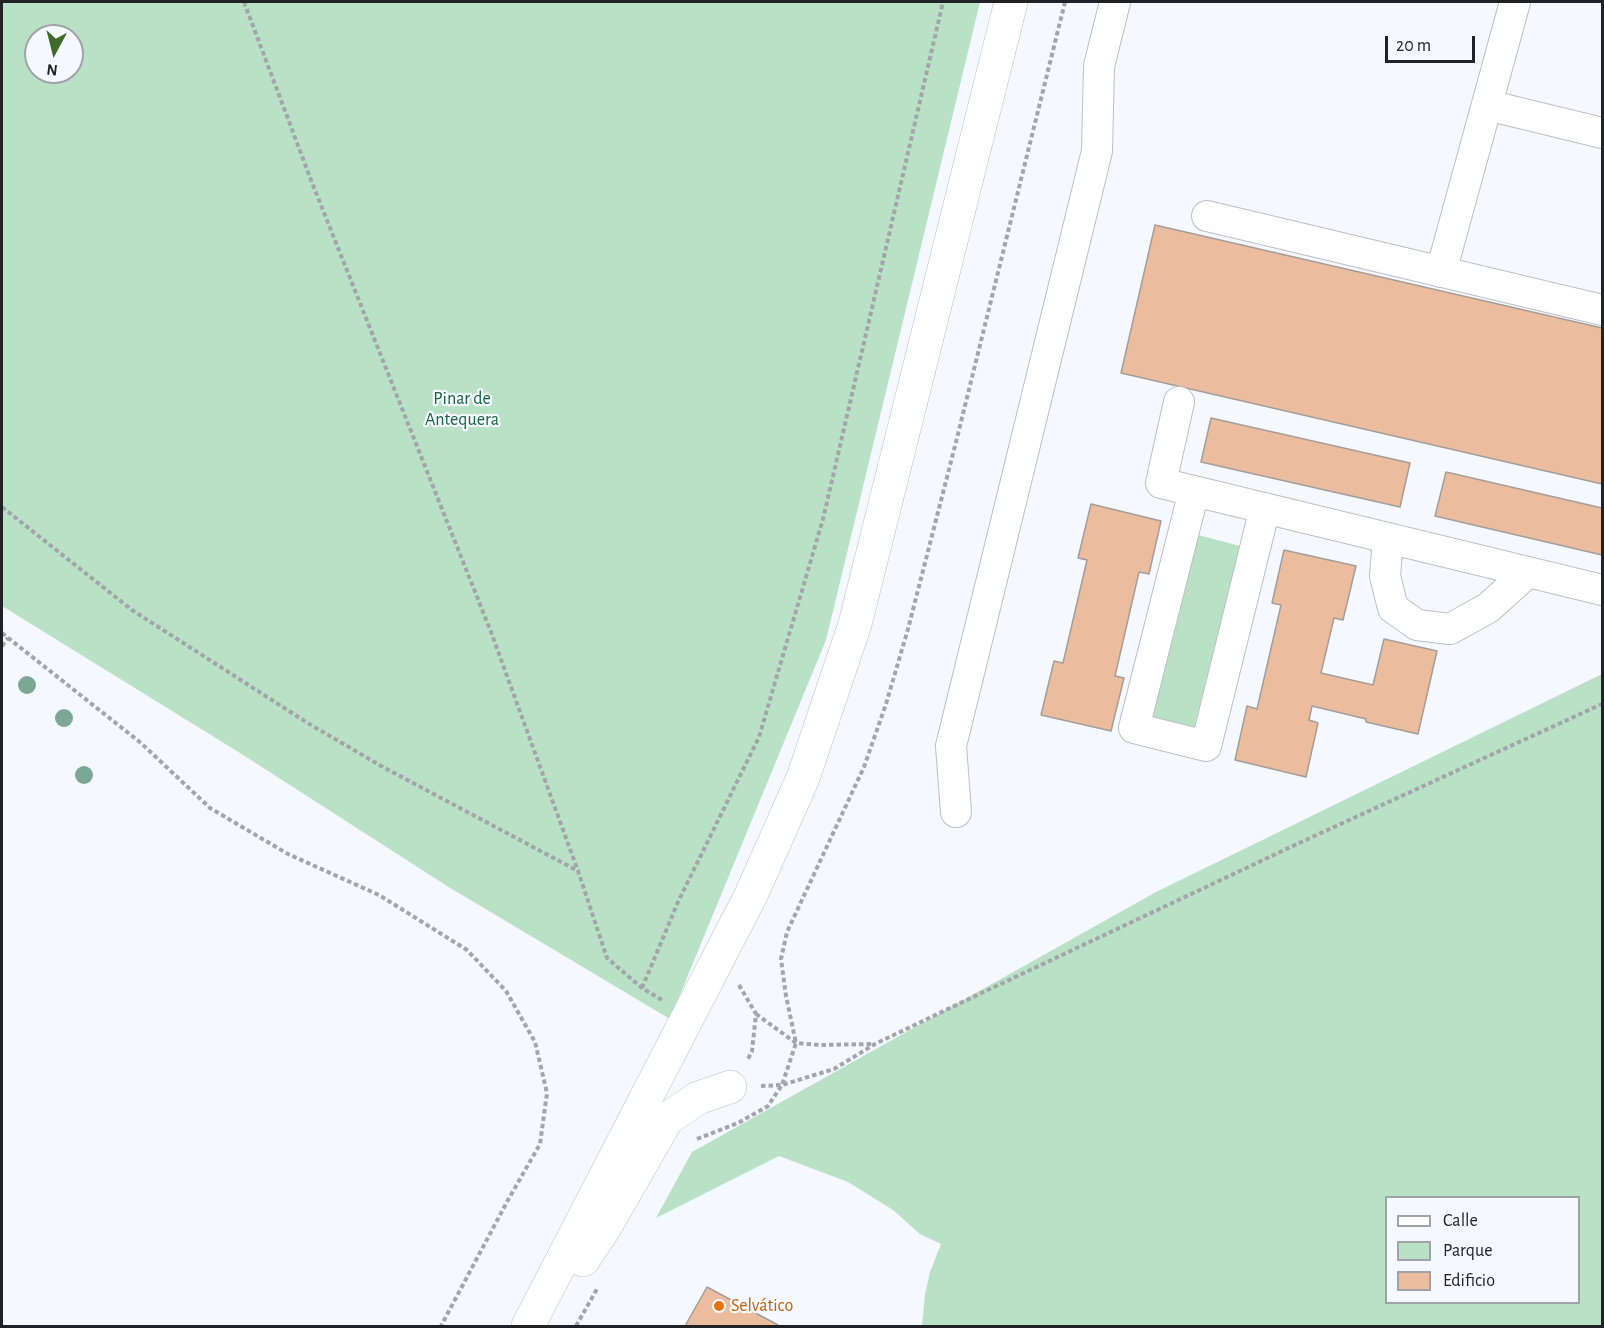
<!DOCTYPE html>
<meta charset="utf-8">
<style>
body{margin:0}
#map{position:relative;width:1604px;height:1328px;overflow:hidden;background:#f5f8ff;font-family:"Alegreya Sans",sans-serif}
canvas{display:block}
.frame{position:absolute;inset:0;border:3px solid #212225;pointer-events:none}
.legend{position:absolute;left:1385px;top:1196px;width:195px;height:108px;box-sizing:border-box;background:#f5f8ff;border:2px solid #a0a2a8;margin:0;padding:8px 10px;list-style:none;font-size:18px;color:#212225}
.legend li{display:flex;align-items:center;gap:12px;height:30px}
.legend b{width:30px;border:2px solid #a0a2a8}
.north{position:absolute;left:24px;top:24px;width:60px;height:60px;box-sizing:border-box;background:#f5f8ff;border:2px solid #a0a2a8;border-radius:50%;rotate:187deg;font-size:16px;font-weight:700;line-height:24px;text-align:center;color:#212225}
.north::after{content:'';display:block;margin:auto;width:21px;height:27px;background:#3f6a27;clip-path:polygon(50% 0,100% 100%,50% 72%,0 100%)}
.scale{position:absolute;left:1385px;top:36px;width:90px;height:27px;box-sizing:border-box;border:3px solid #212225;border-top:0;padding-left:8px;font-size:18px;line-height:21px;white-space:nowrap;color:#212225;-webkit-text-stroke:4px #f5f8ff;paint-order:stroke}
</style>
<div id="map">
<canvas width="1604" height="1328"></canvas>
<div class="frame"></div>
<ul class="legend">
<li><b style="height:8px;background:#fff"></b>Calle</li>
<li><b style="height:16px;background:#b9e1c6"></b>Parque</li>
<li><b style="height:16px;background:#ecbc9f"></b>Edificio</li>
</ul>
<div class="north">N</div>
<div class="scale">20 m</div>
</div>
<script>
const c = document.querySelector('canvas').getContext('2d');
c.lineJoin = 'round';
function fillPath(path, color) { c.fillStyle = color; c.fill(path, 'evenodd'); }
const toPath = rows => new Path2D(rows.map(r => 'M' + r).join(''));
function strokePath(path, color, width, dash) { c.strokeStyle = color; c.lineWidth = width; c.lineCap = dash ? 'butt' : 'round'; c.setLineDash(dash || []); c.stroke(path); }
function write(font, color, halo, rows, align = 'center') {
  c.font = font + ' "Alegreya Sans",sans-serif'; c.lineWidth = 4.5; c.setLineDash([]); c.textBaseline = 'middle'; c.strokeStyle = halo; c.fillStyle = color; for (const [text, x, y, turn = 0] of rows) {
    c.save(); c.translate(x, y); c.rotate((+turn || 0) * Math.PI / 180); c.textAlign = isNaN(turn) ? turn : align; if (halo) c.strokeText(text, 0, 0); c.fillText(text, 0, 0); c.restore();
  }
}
const green = toPath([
 [2,2,980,2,826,640,670,1019,447,886,240,753,2,606],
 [36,36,72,36,72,72,36,72],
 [1198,535,1240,546,1193,732,1150,721],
 [1602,674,1602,1326,922,1326,925,1294,930,1272,941,1244,920,1234,893,1210,848,1182,779,1156,656,1218,692,1152,1156,892],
 [1386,1198,1578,1198,1578,1302,1386,1302]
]);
const building = toPath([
 [1155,225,1602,328,1602,484,1121,373,1155,225],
 [1211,418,1410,463,1400,507,1201,462,1211,418],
 [1446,472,1602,508,1602,555,1435,516,1446,472],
 [1091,504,1161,521,1149,574,1139,572,1115,676,1124,678,1111,731,1041,715,1054,661,1063,663,1087,560,1078,558,1091,504],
 [1284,550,1356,566,1343,620,1334,618,1321,673,1373,685,1384,639,1437,651,1418,734,1366,722,1366,719,1312,706,1309,720,1318,723,1306,777,1235,760,1247,706,1257,709,1281,605,1272,603,1284,550],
 [707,1287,778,1325,777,1326,685,1326,707,1287]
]);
const path = toPath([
 [244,2,311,180,491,632,578,871,607,958,642,988,662,1000],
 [2,507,132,610,306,722,383,767,578,871],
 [2,633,141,743,210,808,288,854,379,895,467,950,506,991,535,1042,547,1093,540,1144,508,1200,441,1326],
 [2,646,8,638],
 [739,985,756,1014,752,1051,747,1061],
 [642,988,678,902,759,737,823,519,943,2],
 [756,1014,796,1043,820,1045,874,1044],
 [761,1086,782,1085,834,1069,875,1044,973,997,1297,844,1602,704],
 [697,1139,738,1123,768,1106,782,1085,796,1043,786,996,781,959,787,932,864,767,886,704,908,629,955,446,1065,2],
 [576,1326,597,1289]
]);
const minor = toPath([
 [1487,105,1602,133],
 [1207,216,1602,310],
 [1441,272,1515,2],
 [1179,402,1161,483,1602,590],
 [1194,491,1134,728,1206,746,1265,508],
 [1388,538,1385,576,1393,608,1417,625,1450,629,1488,608,1528,572],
 [956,812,951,746,1097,151,1099,66,1115,2]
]);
const major = toPath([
 [583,1260,605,1227,667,1119,698,1098,730,1087],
 [528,1326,751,895,803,778,855,624,1011,2]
]);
const trees = [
 [27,685],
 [64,718],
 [84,775]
];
const markers = [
 [719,1306,6,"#e8710a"]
];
const parkNames = [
 ["Pinar de",462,399],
 ["Antequera",462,420]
];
const foodNames = [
 ["Selvático",731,1306]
];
fillPath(green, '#b9e1c6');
fillPath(building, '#ecbc9f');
strokePath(building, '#a49d99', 1.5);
strokePath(minor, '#bbbfc5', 32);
strokePath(major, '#bbbfc5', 34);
strokePath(path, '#a3a5ab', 4, [4.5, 3]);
strokePath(minor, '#fff', 30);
strokePath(major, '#fff', 33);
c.fillStyle = '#7ba794';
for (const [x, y] of trees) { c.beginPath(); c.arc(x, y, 9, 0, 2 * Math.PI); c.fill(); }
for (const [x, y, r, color] of markers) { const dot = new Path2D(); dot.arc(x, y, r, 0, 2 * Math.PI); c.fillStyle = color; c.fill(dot); strokePath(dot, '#f5f8ff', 2); }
write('18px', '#18643c', '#f5f8ff', parkNames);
write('18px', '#c56008', '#f5f8ff', foodNames, 'left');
</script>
